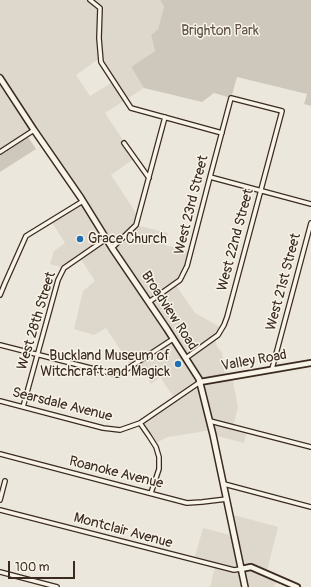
<!DOCTYPE html>
<style>
body{margin:0}
#map{position:relative;width:311px;height:587px;overflow:hidden;background:#ece7dc;font-family:Pangolin,sans-serif}
canvas{display:block}
.scale{position:absolute;left:8px;top:561px;width:67px;height:18px;box-sizing:border-box;border:2px solid #3b2a1e;border-top:0;padding-left:5px;font-size:12px;line-height:14px;white-space:nowrap;color:#3b2a1e;-webkit-text-stroke:3px #f7f3e8;paint-order:stroke}
</style>
<div id="map">
<canvas width="311" height="587"></canvas>
<div class="scale">100 m</div>
</div>
<script>
const c = document.querySelector('canvas').getContext('2d');
c.lineJoin = 'round';
function fillPath(path, color) { c.fillStyle = color; c.fill(path, 'evenodd'); }
const toPath = rows => new Path2D(rows.map(r => 'M' + r).join(''));
function strokePath(path, color, width, dash) { c.strokeStyle = color; c.lineWidth = width; c.lineCap = dash ? 'butt' : 'round'; c.setLineDash(dash || []); c.stroke(path); }
function write(font, color, halo, rows, align = 'center') {
  c.font = font + ' Pangolin,sans-serif'; c.lineWidth = 3; c.setLineDash([]); c.textBaseline = 'middle'; c.strokeStyle = halo; c.fillStyle = color; for (const [text, x, y, turn = 0] of rows) {
    c.save(); c.translate(x, y); c.rotate((+turn || 0) * Math.PI / 180); c.textAlign = isNaN(turn) ? turn : align; if (halo) c.strokeText(text, 0, 0); c.fillText(text, 0, 0); c.restore();
  }
}
const built = toPath([
 [0,0,160,0,164,5,158,29,151,35,155,51,131,67,144,88,105,113,135,158,111,175,138,216,136,225,168,233,165,245,191,252,180,280,175,284,195,313,222,328,215,337,217,347,222,352,225,377,232,376,238,407,233,426,247,430,244,443,213,435,212,430,168,437,154,444,140,423,175,399,160,377,151,384,138,363,132,367,106,328,94,335,74,329,83,291,95,281,80,258,64,268,50,264,54,251,65,243,51,221,82,201,34,130,0,152],
 [100,58,114,81,90,96,76,75],
 [230,514,278,527,266,574,278,579,274,587,210,587,215,566,194,560,203,528,234,536]
]);
const green = toPath([
 [160,0,311,0,311,106,304,104,307,94,237,77,231,98,214,93,202,102,144,88,131,67,155,51,151,35,158,29,164,6],
 [28,137,36,149,0,172,0,156]
]);
const minor = toPath([
 [90,0,100,8,99,38,101,62,131,108,222,133],
 [124,143,149,178],
 [0,152,34,130],
 [210,177,311,204],
 [112,248,136,225,165,117],
 [0,295,5,283,26,236,83,201],
 [149,302,180,280,187,266,210,177,231,98,282,111,227,317,224,325,218,335,186,358],
 [0,345,118,375,173,339],
 [272,369,311,223],
 [0,401,103,428,120,430,140,423,200,382],
 [23,407,58,280,64,268,106,239],
 [210,421,311,447],
 [140,423,149,436,156,447,159,457,159,469,151,493],
 [0,454,187,503,202,502,227,499],
 [224,484,311,507],
 [0,500,5,481],
 [0,510,234,570,241,569],
 [0,572,57,587]
]);
const tertiary = toPath([
 [200,382,311,363],
 [241,569,251,567,297,587]
]);
const secondary = toPath([
 [0,78,34,130,81,198,112,248,167,329,199,379,213,435,245,587]
]);
const markers = [
 [80,239,4,"#1f6fb2"],
 [178,364,4,"#1f6fb2"]
];
const parkNames = [
 ["Brighton Park",220,31]
];
const streetNames = [
 ["West 23rd Street",192,205,-76],
 ["West 22nd Street",236,240,-75],
 ["West 21st Street",284,282,-75],
 ["Broadview Road",169,311,57],
 ["West 28th Street",37,321,-73],
 ["Valley Road",254,361,-10],
 ["Searsdale Avenue",62,405,14],
 ["Roanoke Avenue",116,473,14],
 ["Montclair Avenue",123,531,15]
];
const poiNames = [
 ["Grace Church",88,239],
 ["Buckland Museum of",170,356,"right"],
 ["Witchcraft and Magick",170,372,"right"]
];
fillPath(built, '#ddd7cc');
fillPath(green, '#cec8bc');
strokePath(minor, '#3b2a1e', 6);
strokePath(tertiary, '#3b2a1e', 8);
strokePath(secondary, '#3b2a1e', 8);
strokePath(minor, '#f7f3e8', 3.5);
strokePath(tertiary, '#f7f3e8', 4.5);
strokePath(secondary, '#f7f3e8', 5);
for (const [x, y, r, color] of markers) { const dot = new Path2D(); dot.arc(x, y, r, 0, 2 * Math.PI); c.fillStyle = color; c.fill(dot); strokePath(dot, '#f7f3e8', 1.5); }
write('14px', '#605246', '#f7f3e8', parkNames);
write('14px', '#3b2a1e', '#f7f3e8', streetNames);
write('14px', '#3b2a1e', '#f7f3e8', poiNames, 'left');
</script>
